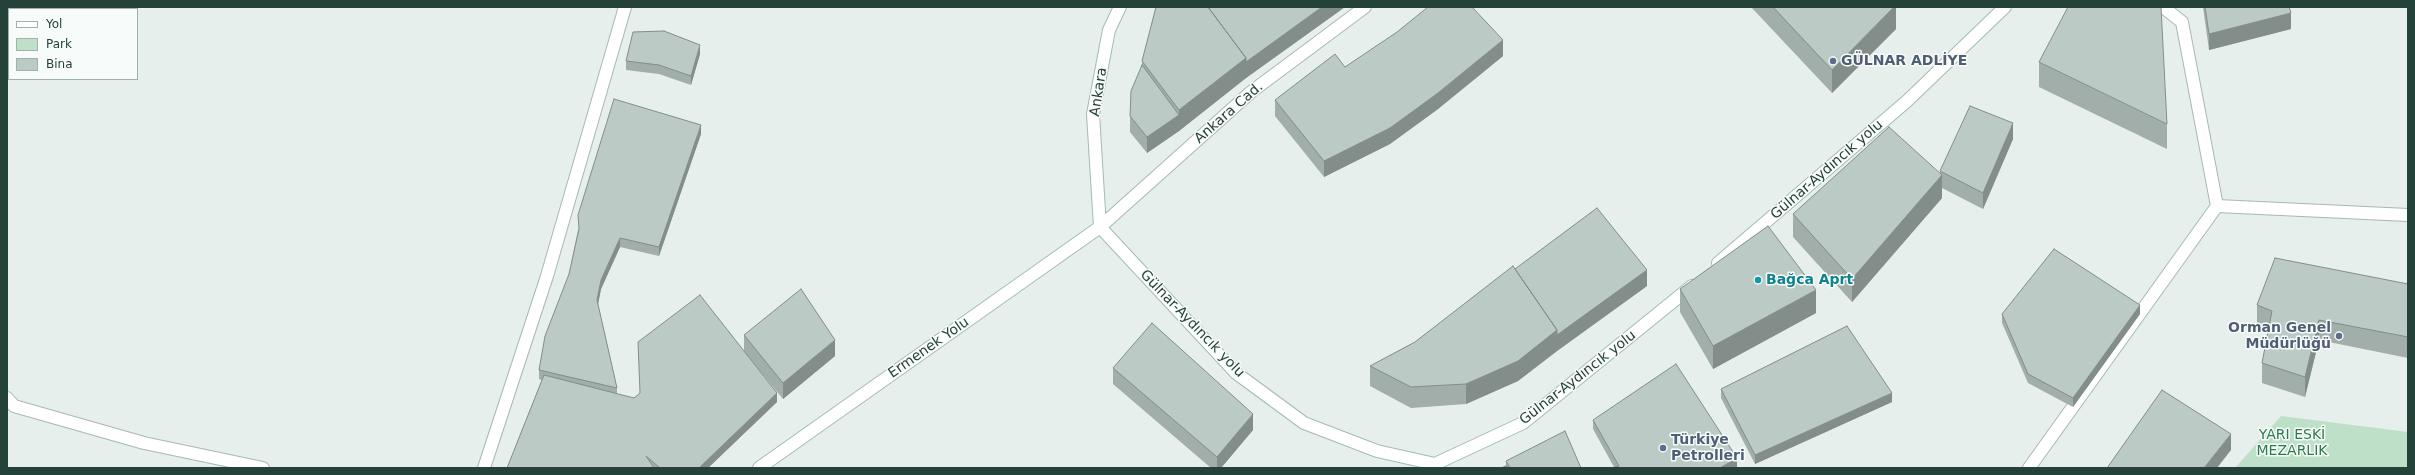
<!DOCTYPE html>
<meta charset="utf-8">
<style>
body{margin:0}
#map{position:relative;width:2415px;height:475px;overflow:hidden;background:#e6efeb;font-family:"DejaVu Sans",sans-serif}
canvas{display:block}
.frame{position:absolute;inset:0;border:8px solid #24423a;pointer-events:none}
.legend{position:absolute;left:8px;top:8px;width:130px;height:72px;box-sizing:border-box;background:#f7fbf9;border:1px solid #a3b1ad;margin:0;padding:5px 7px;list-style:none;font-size:12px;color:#24423a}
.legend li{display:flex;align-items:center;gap:8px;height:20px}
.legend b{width:20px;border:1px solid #a3b1ad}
</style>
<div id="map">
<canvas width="2415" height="475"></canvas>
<div class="frame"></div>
<ul class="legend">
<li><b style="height:5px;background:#fff"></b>Yol</li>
<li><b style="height:11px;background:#bfe0c8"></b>Park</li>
<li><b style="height:11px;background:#bbcac4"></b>Bina</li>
</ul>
</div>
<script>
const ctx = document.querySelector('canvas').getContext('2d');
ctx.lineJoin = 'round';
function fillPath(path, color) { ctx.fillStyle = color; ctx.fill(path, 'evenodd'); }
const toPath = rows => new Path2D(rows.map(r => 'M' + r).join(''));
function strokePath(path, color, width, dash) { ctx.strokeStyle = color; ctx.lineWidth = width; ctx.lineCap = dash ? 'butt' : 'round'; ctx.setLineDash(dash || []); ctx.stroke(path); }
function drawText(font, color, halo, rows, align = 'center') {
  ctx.font = font + ' "DejaVu Sans",sans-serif'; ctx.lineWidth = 3; ctx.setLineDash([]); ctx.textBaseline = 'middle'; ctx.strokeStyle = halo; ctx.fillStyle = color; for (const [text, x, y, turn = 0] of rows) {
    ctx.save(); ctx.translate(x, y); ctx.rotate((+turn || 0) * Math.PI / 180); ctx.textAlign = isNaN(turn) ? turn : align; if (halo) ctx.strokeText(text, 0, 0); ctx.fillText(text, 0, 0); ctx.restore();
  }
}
fillPath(toPath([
 [2281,416,2408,432,2408,468,2235,468]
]), '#bfe0c8');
const minor = toPath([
 [2217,206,2408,215],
 [1100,227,1251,92,1365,7],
 [7,398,14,406,144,443,263,468],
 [484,468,547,276,625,7]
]);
const tertiary = toPath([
 [2029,468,2217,206,2182,22,2163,7]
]);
const secondary = toPath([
 [1100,227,1236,373,1304,423,1377,451,1435,464,1523,423,1692,286],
 [1100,227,1093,114,1109,30,1120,7],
 [1718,263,1907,101,2005,7],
 [759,468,1100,227]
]);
strokePath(minor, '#a8b8b2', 14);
strokePath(tertiary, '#a8b8b2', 14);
strokePath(secondary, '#a4bbb3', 14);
strokePath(minor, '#fff', 12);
strokePath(tertiary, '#fff', 12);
strokePath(secondary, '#fff', 12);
fillPath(toPath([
 [1156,7,1345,7,1246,78,1179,131,1147,153,1130,132,1130,116,1142,65,1142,61],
 [1751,7,1896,7,1896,29,1832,93],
 [2203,7,2289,7,2291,29,2209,50],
 [700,54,691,85,659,74,626,70,626,61],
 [1503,56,1438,109,1390,144,1324,177,1275,116,1275,100,1345,67],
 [2039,62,2167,124,2167,149,2039,87],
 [701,134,659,256,620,247,601,289,598,304,617,388,617,394,634,398,744,351,744,335,835,356,783,399,747,355,777,402,708,468,507,468,542,380,539,379,539,370,569,274,578,230],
 [2013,139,1983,209,1942,188,1942,198,1852,302,1793,237,1793,214,1940,173,1940,171],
 [1515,269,1647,286,1557,351,1518,381,1466,404,1411,408,1370,386,1370,366,1415,342],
 [2408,284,2408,358,2319,340,2305,397,2262,383,2262,363,2268,330,2257,325,2257,305],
 [1680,289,1816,313,1713,369,1680,312],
 [2002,314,2140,314,2073,407,2028,383,2002,323],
 [1113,368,1253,430,1221,468,1211,468,1113,384],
 [1721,389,1892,402,1755,464,1721,398],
 [1593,420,1737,467,1736,468,1612,468,1614,467,1593,429],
 [1506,461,1581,468,1501,468,1506,466]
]), '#a1aea9');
fillPath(toPath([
 [1322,7,1345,7,1246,78,1246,62],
 [1894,7,1896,7,1896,29,1832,93,1832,70],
 [2291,13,2291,29,2209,50,2209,34],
 [1503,40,1503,56,1438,109,1390,144,1324,177,1324,161],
 [700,45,700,54,691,85,691,76],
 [1246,58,1246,78,1179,131,1147,153,1147,137,1179,115,1179,110],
 [2013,123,2013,139,1983,209,1983,193],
 [701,125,701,134,659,256,659,247],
 [1942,175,1942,198,1852,302,1852,279],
 [620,238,620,247,601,289,597,309,597,300,601,280],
 [1647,270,1647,286,1557,351,1518,381,1466,404,1466,384,1557,330],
 [1816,290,1816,313,1713,369,1713,346],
 [2140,305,2140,314,2073,407,2073,398],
 [2319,320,2319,340,2305,397,2305,377],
 [835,340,835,356,783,399,783,383],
 [777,393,777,402,708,468,699,468],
 [1892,393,1892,402,1755,464,1755,455],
 [1253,414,1253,430,1221,468,1217,468,1217,457],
 [2231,434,2231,450,2217,468,2204,468],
 [1737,458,1737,467,1736,468,1720,468]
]), '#838d89');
const building = toPath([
 [1156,7,1208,7,1246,58,1179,110,1142,61,1156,7],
 [1208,7,1322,7,1246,62,1246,58,1208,7],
 [1428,7,1472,7,1503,40,1438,93,1390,128,1324,161,1275,100,1335,54,1345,67,1397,32,1428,7],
 [1773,7,1894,7,1832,70,1773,7],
 [2068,7,2161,7,2167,124,2039,62,2068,7],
 [2205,7,2289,7,2291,13,2209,34,2205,7],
 [664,31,700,45,691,76,659,65,626,61,633,32,664,31],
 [1142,65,1179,115,1147,137,1130,116,1131,91,1142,65],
 [614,99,701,125,659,247,620,238,601,280,597,300,617,388,539,370,545,336,569,274,579,229,578,215,614,99],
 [1970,106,2013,123,1983,193,1940,171,1970,106],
 [1889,127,1942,175,1852,279,1793,214,1889,127],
 [1597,208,1647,270,1557,335,1557,330,1515,269,1597,208],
 [1768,226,1816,290,1713,346,1680,289,1768,226],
 [2054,249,2140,305,2073,398,2028,374,2002,314,2054,249],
 [2275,258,2408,284,2408,337,2319,320,2305,377,2262,363,2272,311,2257,305,2275,258],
 [1513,266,1557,330,1518,361,1466,384,1411,387,1370,366,1415,342,1513,266],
 [801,289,835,340,783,383,744,335,801,289],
 [700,295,777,393,699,468,660,468,646,456,654,468,507,468,544,375,634,398,640,393,638,342,700,295],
 [1152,323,1253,414,1217,457,1113,368,1152,323],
 [1847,326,1892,393,1755,455,1721,389,1847,326],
 [1676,364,1737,458,1720,468,1612,468,1619,466,1593,420,1676,364],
 [2162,390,2231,434,2204,468,2107,468,2162,390],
 [1565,431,1581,468,1510,468,1506,461,1565,431],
 [1506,466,1507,468,1501,468,1506,466]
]);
fillPath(building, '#bbcac4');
strokePath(building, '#838d89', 1);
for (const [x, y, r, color] of [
 [1833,61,4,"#5c6f8a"],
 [1758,280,4,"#0f9aa8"],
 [2339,336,4,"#5c6f8a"],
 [1663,448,4,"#5c6f8a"]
]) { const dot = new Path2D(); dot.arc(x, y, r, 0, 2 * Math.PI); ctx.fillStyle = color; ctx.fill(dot); strokePath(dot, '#f7fbf9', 1.5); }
drawText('bold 14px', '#4e5e75', '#f7fbf9', [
 ["GÜLNAR ADLİYE",1841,61],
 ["Orman Genel",2331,328,"right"],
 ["Müdürlüğü",2331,344,"right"],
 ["Türkiye",1671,440],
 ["Petrolleri",1671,456]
], 'left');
drawText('14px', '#24423a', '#f7fbf9', [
 ["Ankara",1099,92,-81],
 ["Ankara Cad.",1229,113,-41],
 ["Gülnar-Aydıncık yolu",1827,170,-41],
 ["Gülnar-Aydıncık yolu",1192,324,46],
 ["Ermenek Yolu",929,348,-35],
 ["Gülnar-Aydıncık yolu",1578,378,-38]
]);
drawText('bold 14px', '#0d838f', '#f7fbf9', [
 ["Bağca Aprt",1766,280]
], 'left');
drawText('14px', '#2d7a4b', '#f7fbf9', [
 ["YARI ESKİ",2292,435],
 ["MEZARLIK",2292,451]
]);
</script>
